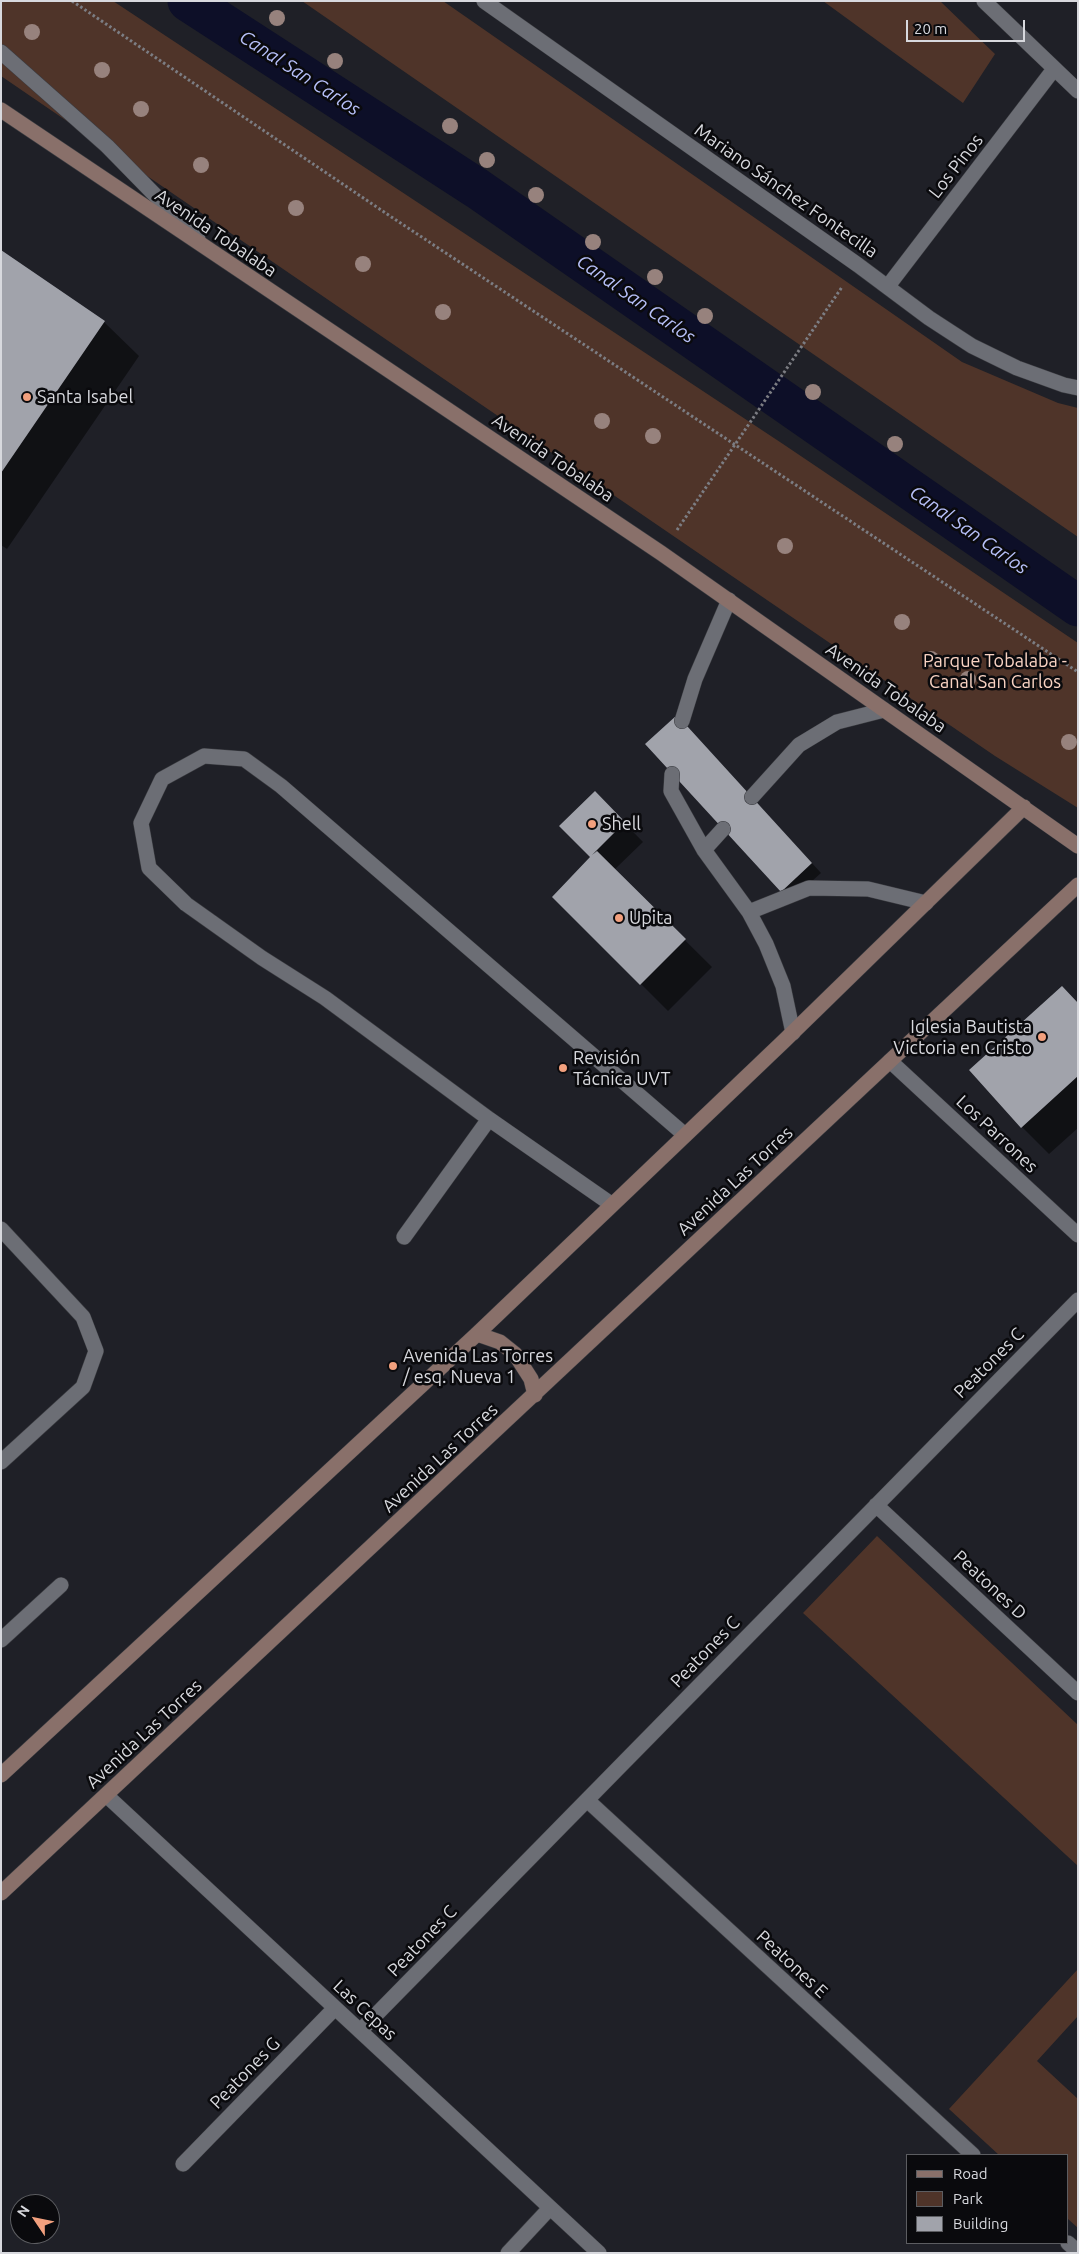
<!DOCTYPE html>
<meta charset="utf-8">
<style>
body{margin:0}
#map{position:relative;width:1079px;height:2254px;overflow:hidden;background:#1f2027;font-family:Ubuntu,sans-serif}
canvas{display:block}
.frame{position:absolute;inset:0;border:2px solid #d8d9de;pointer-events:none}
.legend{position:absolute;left:906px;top:2154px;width:162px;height:90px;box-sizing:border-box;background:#0a0a0d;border:1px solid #5c5d61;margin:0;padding:6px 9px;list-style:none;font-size:15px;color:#d8d9de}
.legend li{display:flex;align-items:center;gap:10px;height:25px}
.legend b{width:25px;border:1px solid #5c5d61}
.north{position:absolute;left:10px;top:2194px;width:50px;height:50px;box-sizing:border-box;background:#0a0a0d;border:1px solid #5c5d61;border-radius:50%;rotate:304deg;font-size:14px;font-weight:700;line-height:20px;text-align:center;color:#d8d9de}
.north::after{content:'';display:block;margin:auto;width:18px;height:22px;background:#f2a07e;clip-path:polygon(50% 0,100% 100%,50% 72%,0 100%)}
.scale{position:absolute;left:906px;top:20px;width:119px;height:22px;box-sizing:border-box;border:2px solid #d8d9de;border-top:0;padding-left:6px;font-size:15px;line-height:18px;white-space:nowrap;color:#d8d9de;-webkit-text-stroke:4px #0a0a0d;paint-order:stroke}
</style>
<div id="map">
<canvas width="1079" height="2254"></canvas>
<div class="frame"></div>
<ul class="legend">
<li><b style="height:6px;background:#89706a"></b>Road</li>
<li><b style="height:14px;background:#4f3429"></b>Park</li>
<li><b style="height:14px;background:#a1a3ab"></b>Building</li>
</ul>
<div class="north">N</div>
<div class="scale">20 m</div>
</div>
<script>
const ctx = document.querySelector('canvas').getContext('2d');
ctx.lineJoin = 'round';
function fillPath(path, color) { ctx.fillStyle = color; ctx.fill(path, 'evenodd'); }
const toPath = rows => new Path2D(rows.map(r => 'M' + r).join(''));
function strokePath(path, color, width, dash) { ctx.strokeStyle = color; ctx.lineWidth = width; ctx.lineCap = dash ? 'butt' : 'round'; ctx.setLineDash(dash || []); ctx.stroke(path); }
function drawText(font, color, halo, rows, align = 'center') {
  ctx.font = font + ' Ubuntu,sans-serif'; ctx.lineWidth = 5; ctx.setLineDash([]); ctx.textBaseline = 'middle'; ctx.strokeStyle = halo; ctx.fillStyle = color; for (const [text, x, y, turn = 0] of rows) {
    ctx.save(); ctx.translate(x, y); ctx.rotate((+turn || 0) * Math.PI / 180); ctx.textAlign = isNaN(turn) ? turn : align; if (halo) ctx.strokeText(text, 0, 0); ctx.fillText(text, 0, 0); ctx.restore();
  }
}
fillPath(toPath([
 [1,1,113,1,783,444,1078,643,1078,808,995,756,1,76],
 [302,1,443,1,962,362,1058,403,1078,408,1078,537],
 [823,1,940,1,995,54,963,103],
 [877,1536,1078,1725,1078,1866,803,1613],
 [1078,1969,1078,2016,1037,2061,1078,2099,1078,2228,1068,2219,1068,2155,999,2155,949,2109]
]), '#4f3429');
fillPath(toPath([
 [1,251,104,322,139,356,7,549,1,545],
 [686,726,821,873,791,900,782,891],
 [595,793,643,842,614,870,712,967,668,1011,554,897,592,858,561,826],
 [1078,1003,1078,1128,1049,1154,1022,1127]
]), '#0007');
strokePath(toPath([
 [188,1,478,189,1078,606]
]), '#0d0f28', 41);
fillPath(toPath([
 [1,250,105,321,1,473],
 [677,715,812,863,781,892,645,744],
 [595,791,625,822,592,855,597,851,686,939,640,985,552,897,590,857,559,826],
 [1062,986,1078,1003,1078,1076,1021,1128,969,1070]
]), '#a1a3ab');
const lane = toPath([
 [1,52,107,146,198,239],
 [682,721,695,679,729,600],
 [672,774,671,791,704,850,749,912,766,944,783,986,793,1033],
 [752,797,799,745,837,722,884,710],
 [704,850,723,829],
 [749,912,809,888,868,889,926,903],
 [611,1204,489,1119,325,998,262,958,186,904,149,868,141,823,162,779,204,756,244,759,281,786,685,1135],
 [1,1229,83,1317,96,1351,83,1387,1,1462],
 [404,1237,489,1119],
 [1,1640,61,1585]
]);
const street = toPath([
 [484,1,858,265,929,318,972,346,1017,368,1064,385,1078,388],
 [984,1,1078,91],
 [888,286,1054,69],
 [890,1061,1078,1235],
 [876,1505,1078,1693],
 [106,1795,599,2253],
 [587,1800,973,2155],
 [360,2031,1078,1300],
 [183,2164,335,2008],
 [1068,2243,1078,2252],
 [508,2253,550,2208]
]);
const secondary = toPath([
 [1,110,661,553,1078,846],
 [477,1334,500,1342,515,1354,531,1379,535,1395],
 [1,1775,477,1334,785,1040,1024,807],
 [1,1893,1078,885]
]);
strokePath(lane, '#3b3c41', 16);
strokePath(street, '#3b3c41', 16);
strokePath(secondary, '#3b3c41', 16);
strokePath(toPath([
 [72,1,390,216,1078,672],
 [677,530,842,287]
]), '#7c7d83', 3, [2.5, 2.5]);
strokePath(lane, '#6c6e75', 15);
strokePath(street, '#6c6e75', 15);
strokePath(secondary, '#89706a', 15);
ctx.fillStyle = '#97827d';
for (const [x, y] of [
 [277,18],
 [32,32],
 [335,61],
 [102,70],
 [141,109],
 [450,126],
 [487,160],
 [201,165],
 [536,195],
 [296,208],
 [593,242],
 [363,264],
 [655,277],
 [443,312],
 [705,316],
 [813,392],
 [602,421],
 [653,436],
 [895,444],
 [785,546],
 [902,622],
 [931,659],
 [968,679],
 [1069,742]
]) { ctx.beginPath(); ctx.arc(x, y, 8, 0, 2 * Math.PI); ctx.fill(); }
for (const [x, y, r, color] of [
 [27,397,5,"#f2a07e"],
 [592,824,5,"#f2a07e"],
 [619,918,5,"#f2a07e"],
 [1042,1037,5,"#f2a07e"],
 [563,1068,5,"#f2a07e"],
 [393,1366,5,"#f2a07e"]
]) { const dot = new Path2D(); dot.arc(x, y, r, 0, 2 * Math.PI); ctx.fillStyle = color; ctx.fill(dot); strokePath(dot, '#0a0a0d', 2); }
drawText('18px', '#d8d9de', '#0a0a0d', [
 ["Los Pinos",956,166,-52],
 ["Mariano Sánchez Fontecilla",786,191,35],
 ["Avenida Tobalaba",216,233,34],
 ["Avenida Tobalaba",553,458,34],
 ["Avenida Tobalaba",886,688,35],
 ["Los Parrones",997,1134,43],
 ["Avenida Las Torres",735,1181,-43],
 ["Peatones C",989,1363,-45],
 ["Avenida Las Torres",440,1458,-43],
 ["Peatones D",990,1585,43],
 ["Peatones C",705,1652,-46],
 ["Avenida Las Torres",144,1734,-43],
 ["Peatones C",422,1941,-46],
 ["Peatones E",792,1964,43],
 ["Las Cepas",365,2010,43],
 ["Peatones G",245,2073,-46]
]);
drawText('18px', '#d8d9de', '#0a0a0d', [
 ["Santa Isabel",37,397],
 ["Shell",602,824],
 ["Upita",629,918],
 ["Iglesia Bautista",1032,1027,"right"],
 ["Victoria en Cristo",1032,1048,"right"],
 ["Revisión",573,1058],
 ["Tácnica UVT",573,1079],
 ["Avenida Las Torres",403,1356],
 ["/ esq. Nueva 1",403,1377]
], 'left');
drawText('18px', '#f9d3c3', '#0a0a0d', [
 ["Parque Tobalaba -",995,661],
 ["Canal San Carlos",995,682]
]);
drawText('italic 19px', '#b7c0f9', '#0a0a0d', [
 ["Canal San Carlos",300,73,33],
 ["Canal San Carlos",636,299,35],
 ["Canal San Carlos",969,530,35]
]);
</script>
